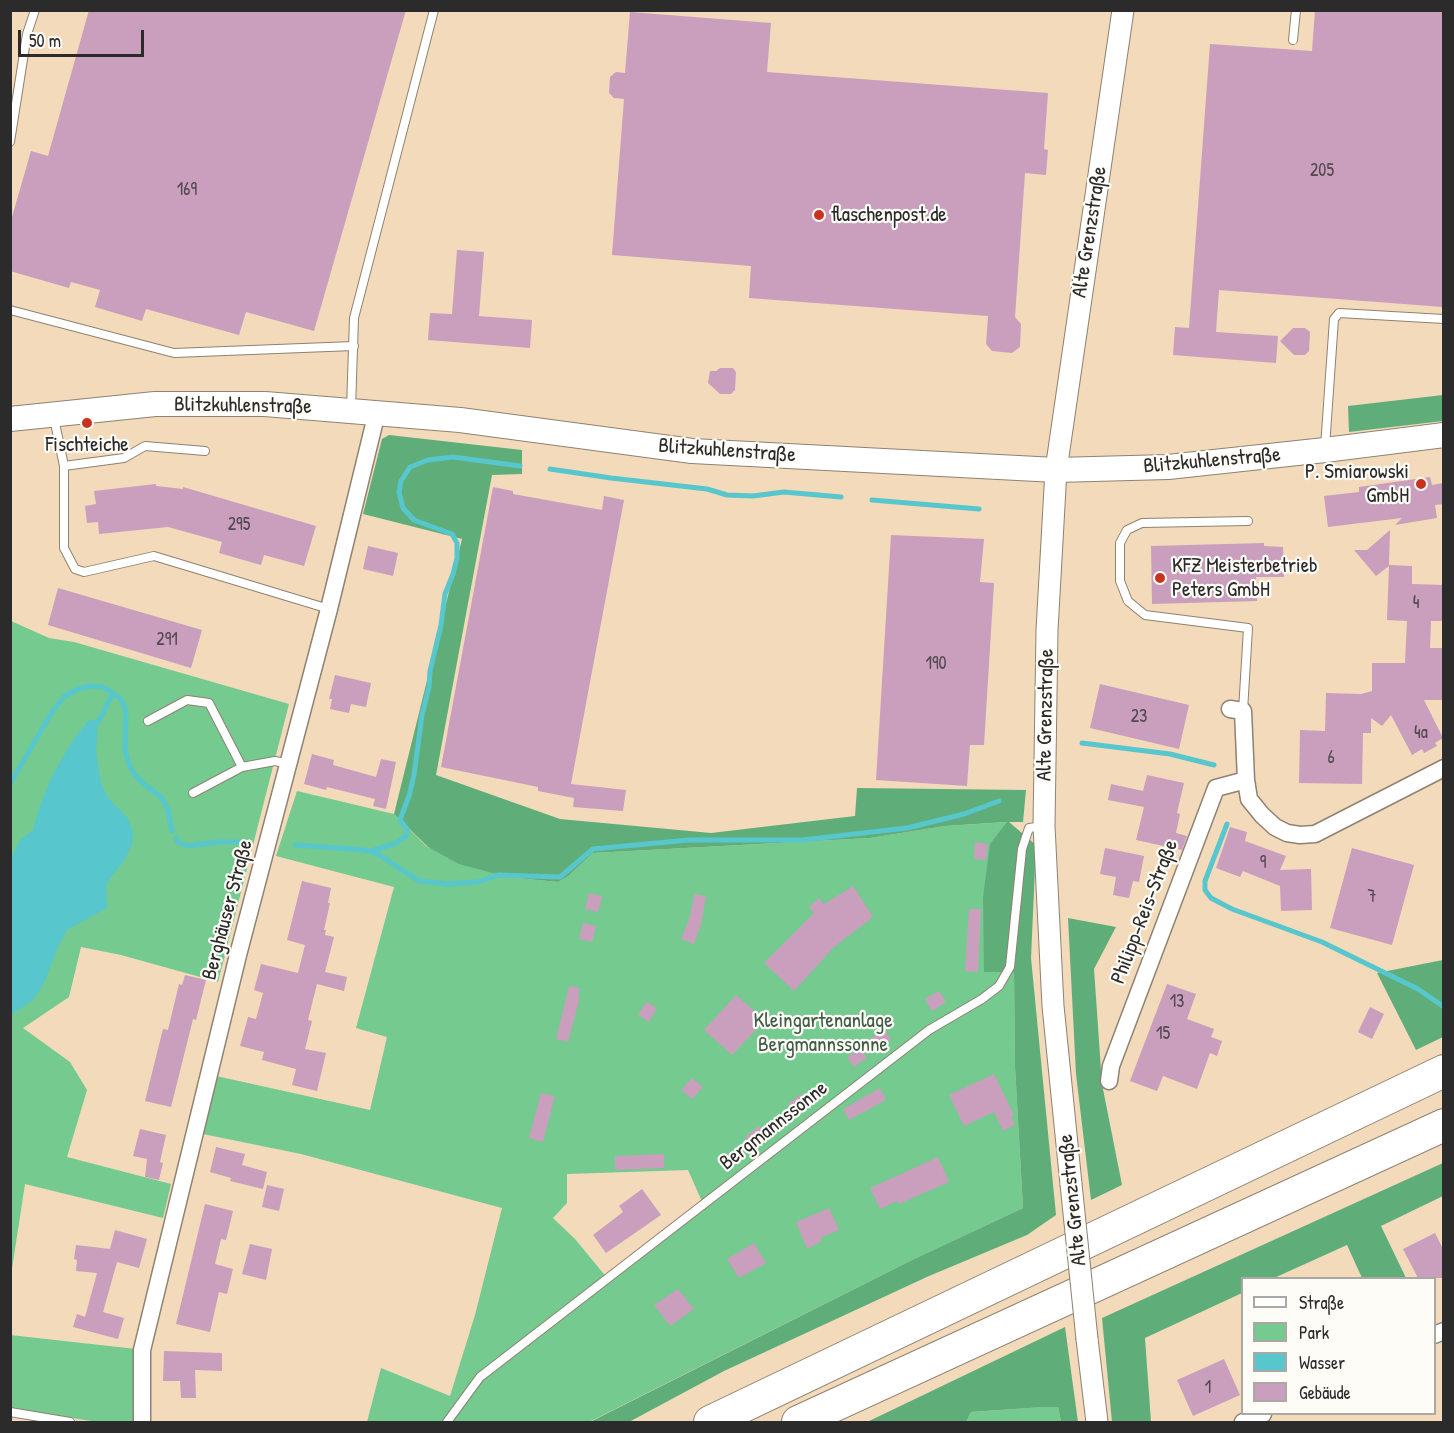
<!DOCTYPE html>
<meta charset="utf-8">
<style>
body{margin:0}
#map{position:relative;width:1454px;height:1433px;overflow:hidden;background:#f2daba;font-family:"Patrick Hand",sans-serif}
canvas{display:block}
.frame{position:absolute;inset:0;border:12px solid #2b2b2b;pointer-events:none}
.legend{position:absolute;left:1241px;top:1277px;width:195px;height:138px;box-sizing:border-box;background:#fdfcf7;border:2px solid #a9a8a5;margin:0;padding:8px 10px;list-style:none;font-size:18px;color:#2b2b2b}
.legend li{display:flex;align-items:center;gap:12px;height:30px}
.legend b{width:30px;border:2px solid #a9a8a5}
.scale{position:absolute;left:18px;top:30px;width:126px;height:27px;box-sizing:border-box;border:3px solid #2b2b2b;border-top:0;padding-left:8px;font-size:18px;line-height:21px;white-space:nowrap;color:#2b2b2b;-webkit-text-stroke:4px #fdfcf7;paint-order:stroke}
</style>
<div id="map">
<canvas width="1454" height="1433"></canvas>
<div class="frame"></div>
<ul class="legend">
<li><b style="height:8px;background:#fff"></b>Straße</li>
<li><b style="height:16px;background:#74ca8f"></b>Park</li>
<li><b style="height:16px;background:#58c6cd"></b>Wasser</li>
<li><b style="height:16px;background:#c99fbd"></b>Gebäude</li>
</ul>
<div class="scale">50 m</div>
</div>
<script>
const ctx = document.querySelector('canvas').getContext('2d');
ctx.lineJoin = 'round';
function fillPath(path, color) { ctx.fillStyle = color; ctx.fill(path, 'evenodd'); }
const toPath = rows => new Path2D(rows.map(r => 'M' + r).join(''));
function strokePath(path, color, width, dash) { ctx.strokeStyle = color; ctx.lineWidth = width; ctx.lineCap = dash ? 'butt' : 'round'; ctx.setLineDash(dash || []); ctx.stroke(path); }
function drawText(font, color, halo, rows, align = 'center') {
  ctx.font = font + ' "Patrick Hand",sans-serif'; ctx.lineWidth = 4.5; ctx.setLineDash([]); ctx.textBaseline = 'middle'; ctx.strokeStyle = halo; ctx.fillStyle = color; for (const [text, x, y, turn = 0] of rows) {
    ctx.save(); ctx.translate(x, y); ctx.rotate((+turn || 0) * Math.PI / 180); ctx.textAlign = isNaN(turn) ? turn : align; if (halo) ctx.strokeText(text, 0, 0); ctx.fillText(text, 0, 0); ctx.restore();
  }
}
fillPath(toPath([
 [11,621,49,638,74,642,289,704,218,982,121,955,81,947,69,997,23,1028,70,1062,87,1090,67,1157,171,1184,163,1218,25,1184,11,1275],
 [297,791,394,814,427,847,507,877,558,882,567,877,593,853,870,838,945,826,1008,822,1014,971,1015,1067,1023,1208,912,1260,589,1422,367,1422,381,1368,450,1396,475,1315,502,1208,301,1154,203,1134,216,1076,370,1110,387,1037,356,1028,394,887,276,856],
 [688,1170,704,1206,608,1279,575,1239,553,1218,567,1203,567,1174],
 [10,1335,136,1349,134,1422,97,1422,11,1408],
 [1044,1407,1058,1407,1061,1422,966,1422,971,1412]
]), '#74ca8f');
fillPath(toPath([
 [1443,395,1443,421,1349,432,1348,406],
 [389,435,522,450,522,474,492,475,436,775,560,819,711,833,855,816,857,788,1026,790,1023,822,1009,822,1036,845,1031,958,1056,1215,1027,1235,929,1276,724,1371,629,1422,590,1422,912,1260,1023,1208,1015,1067,1014,972,984,972,983,897,990,844,1007,822,945,826,870,838,593,853,567,877,558,882,507,877,459,864,428,847,394,814,462,539,363,514,382,439],
 [1068,918,1116,927,1094,969,1102,1084,1122,1185,1091,1200,1076,1074],
 [1443,960,1443,1037,1416,1050,1377,973],
 [1443,1163,1443,1196,1381,1226,1406,1278,1362,1278,1347,1245,1274,1278,1242,1278,1242,1293,1145,1338,1151,1422,1112,1422,1102,1318],
 [1065,1327,1078,1422,1061,1422,1058,1407,1044,1407,971,1412,966,1422,867,1422]
]), '#5fae7a');
fillPath(toPath([
 [93,719,98,722,96,752,101,783,108,798,127,817,133,832,132,844,125,859,109,880,106,887,107,908,67,930,59,945,43,985,33,1000,11,1015,11,858,20,840,33,830,39,808,52,776,73,740,88,721]
]), '#58c6cd');
strokePath(toPath([
 [550,469,611,478,707,489,727,495,753,496,784,492,841,497],
 [872,500,979,509],
 [98,722,113,693],
 [1082,743,1170,754,1214,765],
 [10,784,53,710,64,697,77,689,90,686,103,687,121,699,126,712,125,751,129,764,134,774,144,784,161,797,168,810,172,831],
 [1227,824,1205,881,1205,890,1211,898,1232,909,1322,942,1418,989,1444,1007],
 [176,838,178,842,188,846,218,842,246,842],
 [296,845,364,850,378,854,419,881,447,884,478,882,498,875,560,877,593,849,689,840,802,840,907,828,964,814,999,801],
 [371,851,396,843,406,836,407,829,400,820,409,796,414,775,422,715,429,687,430,671,441,625,445,594,453,574,457,558,457,543,452,534,414,520,403,508,399,492,401,481,410,467,428,460,453,457,520,466]
]), '#58c6cd', 5);
fillPath(toPath([
 [89,10,406,10,314,331,246,312,239,335,146,309,142,321,95,307,100,290,71,282,69,288,10,271,10,224,31,151,48,156],
 [1315,10,1443,10,1443,307,1219,290,1216,332,1278,336,1276,363,1173,355,1175,327,1189,328,1210,44,1312,51],
 [630,12,771,23,767,72,1048,93,1044,149,1048,150,1046,175,1025,173,1015,317,1021,324,1020,347,1012,353,992,351,986,344,988,316,749,298,751,266,612,255,624,99,614,98,609,93,610,77,616,72,625,73],
 [457,250,484,252,479,316,532,320,530,348,428,340,430,313,452,314],
 [1293,328,1305,328,1310,332,1309,351,1305,355,1294,355,1280,341],
 [720,368,733,368,736,372,735,390,731,394,720,394,708,383,710,371,716,371],
 [1430,477,1432,485,1443,483,1443,504,1435,505,1437,518,1395,525,1402,518,1328,527,1324,496,1359,492,1359,487],
 [156,484,156,486,183,489,183,487,316,526,304,566,264,555,261,565,219,553,222,542,168,527,99,534,98,522,87,523,85,506,96,504,94,491],
 [493,487,513,491,513,494,602,510,604,496,624,500,571,784,626,790,623,811,573,807,574,798,538,791,538,787,441,767],
 [1390,530,1389,565,1412,566,1412,584,1443,585,1443,621,1431,621,1430,648,1443,648,1443,700,1424,700,1443,738,1435,743,1437,746,1424,753,1422,749,1412,755,1391,715,1382,726,1371,718,1371,733,1363,733,1362,784,1299,783,1300,730,1325,731,1326,693,1361,694,1372,691,1372,663,1405,663,1407,621,1387,620,1389,566,1376,576,1354,550,1367,550],
 [891,535,984,539,980,582,994,583,984,745,970,745,967,786,876,780],
 [1264,543,1264,546,1283,547,1284,577,1256,577,1257,601,1152,604,1151,546],
 [368,546,398,553,393,576,363,569],
 [58,588,202,630,191,668,48,625],
 [335,675,371,683,366,707,351,704,349,713,330,709,332,699,329,699],
 [1100,684,1189,705,1179,749,1090,728],
 [312,754,334,760,333,765,376,777,381,759,396,762,386,809,373,806,375,799,327,787,326,790,304,784],
 [1147,775,1184,783,1177,813,1180,814,1176,833,1187,836,1182,850,1136,840,1144,807,1108,800,1111,784,1143,791],
 [1230,827,1247,832,1245,841,1286,856,1280,870,1311,869,1312,910,1281,911,1280,886,1243,871,1240,877,1216,868],
 [975,842,988,844,986,860,974,859],
 [1105,848,1144,856,1139,882,1133,881,1129,898,1113,895,1116,877,1100,874],
 [1352,848,1414,865,1392,945,1330,928],
 [302,881,331,888,328,903,330,903,324,930,326,930,325,935,334,937,325,972,347,977,344,991,317,984,308,1020,312,1021,305,1049,326,1053,317,1091,292,1085,296,1069,262,1060,264,1052,240,1046,248,1017,256,1019,263,993,254,990,261,964,298,973,305,945,287,940],
 [853,886,873,917,834,947,794,991,764,963,814,913,809,907,819,898,824,904],
 [589,893,602,896,598,912,585,909],
 [694,894,706,896,701,925,694,944,681,939,690,917],
 [969,909,981,909,978,972,965,971],
 [583,923,596,926,592,942,579,939],
 [185,975,206,980,196,1020,193,1019,171,1107,145,1101,163,1029,168,1030,179,984,182,985],
 [1167,984,1196,994,1187,1019,1214,1029,1211,1037,1222,1041,1217,1056,1210,1053,1197,1089,1163,1076,1157,1091,1130,1081],
 [569,986,580,988,578,997,580,997,568,1042,556,1039],
 [939,991,946,1002,932,1011,925,999],
 [736,995,765,1020,732,1055,704,1030],
 [646,1002,657,1008,649,1022,638,1015],
 [1370,1007,1384,1014,1372,1039,1358,1032],
 [884,1029,891,1039,878,1049,870,1039],
 [860,1048,867,1058,854,1067,847,1057],
 [994,1074,1014,1115,1011,1117,1015,1125,1003,1131,994,1112,964,1126,949,1095],
 [692,1078,703,1087,692,1099,681,1090],
 [880,1088,886,1100,849,1120,843,1109],
 [541,1093,555,1096,543,1142,529,1138],
 [801,1094,809,1104,795,1114,788,1104],
 [759,1126,766,1137,753,1147,745,1137],
 [140,1129,166,1135,160,1162,163,1163,159,1180,145,1177,147,1159,133,1156],
 [216,1147,245,1154,242,1165,267,1172,263,1189,230,1181,231,1178,210,1172],
 [664,1154,664,1168,615,1170,615,1156],
 [938,1157,949,1182,899,1204,897,1201,880,1209,870,1188],
 [267,1185,284,1189,279,1211,262,1207],
 [642,1189,661,1215,606,1253,593,1235,623,1212,619,1206],
 [205,1204,233,1211,226,1240,221,1239,215,1264,233,1269,227,1294,219,1292,210,1332,176,1324],
 [829,1208,839,1230,820,1238,822,1241,807,1249,796,1222],
 [115,1230,147,1239,139,1268,117,1262,103,1312,124,1318,118,1339,73,1327,77,1314,85,1317,97,1273,76,1271,77,1260,74,1259,76,1245,110,1249],
 [1435,1233,1443,1249,1443,1278,1418,1278,1403,1249],
 [754,1243,766,1263,739,1278,727,1259],
 [250,1244,272,1249,266,1280,242,1274],
 [678,1289,694,1309,670,1326,654,1305],
 [164,1351,222,1353,222,1371,195,1370,196,1398,181,1398,180,1381,163,1381],
 [1224,1359,1240,1395,1193,1416,1177,1380]
]), '#c99fbd');
const service = toPath([
 [1293,40,1296,10],
 [10,142,27,34,35,10],
 [10,310,174,353,354,346],
 [351,409,354,318,434,10],
 [54,418,64,466],
 [1325,447,1334,319,1339,313,1444,319],
 [205,451,145,446,124,458,64,466,64,548,75,569,84,572,154,556,329,609],
 [1243,711,1248,628,1145,615,1128,601,1120,581,1120,543,1127,530,1142,523,1248,521],
 [148,721,187,700,209,703,242,767,275,761,289,764],
 [193,793,242,767],
 [10,1412,70,1422],
 [447,1422,480,1377,929,1030,982,999,999,986,1010,967,1022,849,1029,828,1044,826]
]);
const minor = toPath([
 [1230,709,1243,711,1246,780,1249,799,1262,815,1275,827,1287,833,1300,835,1315,834,1444,768],
 [1109,1081,1111,1066,1216,788,1246,780],
 [1434,1335,1444,1331],
 [142,1422,142,1350,238,955,329,609,377,412],
 [1243,1422,1263,1414]
]);
const tertiary = toPath([
 [1071,1184,1053,1006,1044,826,1047,630,1056,470,1123,10],
 [1087,1339,1097,1422]
]);
const secondary = toPath([
 [10,419,155,404,265,404,460,420,692,451,1056,470,1168,467,1325,450,1444,435]
]);
const motorway = toPath([
 [710,1422,1444,1071],
 [798,1422,1444,1125]
]);
strokePath(service, '#8e8272', 10);
strokePath(minor, '#8e8272', 19);
strokePath(tertiary, '#8e8272', 23);
strokePath(secondary, '#8e8272', 26);
strokePath(motorway, '#8e8272', 34);
strokePath(service, '#fff', 8);
strokePath(minor, '#fff', 16);
strokePath(tertiary, '#fff', 21);
strokePath(secondary, '#fff', 24);
strokePath(motorway, '#fff', 32);
const tertiaryBridge = toPath([
 [1071,1184,1087,1339]
]);
strokePath(tertiaryBridge, '#8e8272', 23, []);
strokePath(tertiaryBridge, '#fff', 21);
for (const [x, y, r, color] of [
 [819,215,6,"#c8321e"],
 [87,423,6,"#c8321e"],
 [1421,484,6,"#c8321e"],
 [1160,578,6,"#c8321e"]
]) { const dot = new Path2D(); dot.arc(x, y, r, 0, 2 * Math.PI); ctx.fillStyle = color; ctx.fill(dot); strokePath(dot, '#fdfcf7', 2); }
drawText('18px', '#524850', null, [
 ["205",1322,171],
 ["169",187,190],
 ["295",239,525],
 ["4",1416,603],
 ["291",167,640],
 ["190",936,664],
 ["23",1139,717],
 ["4a",1421,733],
 ["6",1331,758],
 ["9",1263,863],
 ["7",1372,897],
 ["13",1177,1002],
 ["15",1163,1034],
 ["1",1208,1388]
]);
drawText('21px', '#2b2b2b', '#fdfcf7', [
 ["flaschenpost.de",831,215],
 ["Fischteiche",87,445,"center"],
 ["P. Smiarowski",1409,472,"right"],
 ["GmbH",1409,496,"right"],
 ["KFZ Meisterbetrieb",1172,566],
 ["Peters GmbH",1172,590]
], 'left');
drawText('21px', '#2b2b2b', '#fdfcf7', [
 ["Alte Grenzstraße",1090,232,-81],
 ["Blitzkuhlenstraße",243,406,1],
 ["Blitzkuhlenstraße",727,451,4],
 ["Blitzkuhlenstraße",1212,461,-5],
 ["Alte Grenzstraße",1046,715,-89],
 ["Berghäuser Straße",228,910,-75],
 ["Philipp-Reis-Straße",1145,912,-69],
 ["Bergmannssonne",774,1126,-38],
 ["Alte Grenzstraße",1073,1200,-96]
]);
drawText('21px', '#415b49', '#fdfcf7', [
 ["Kleingartenanlage",823,1021],
 ["Bergmannssonne",823,1045]
]);
</script>
